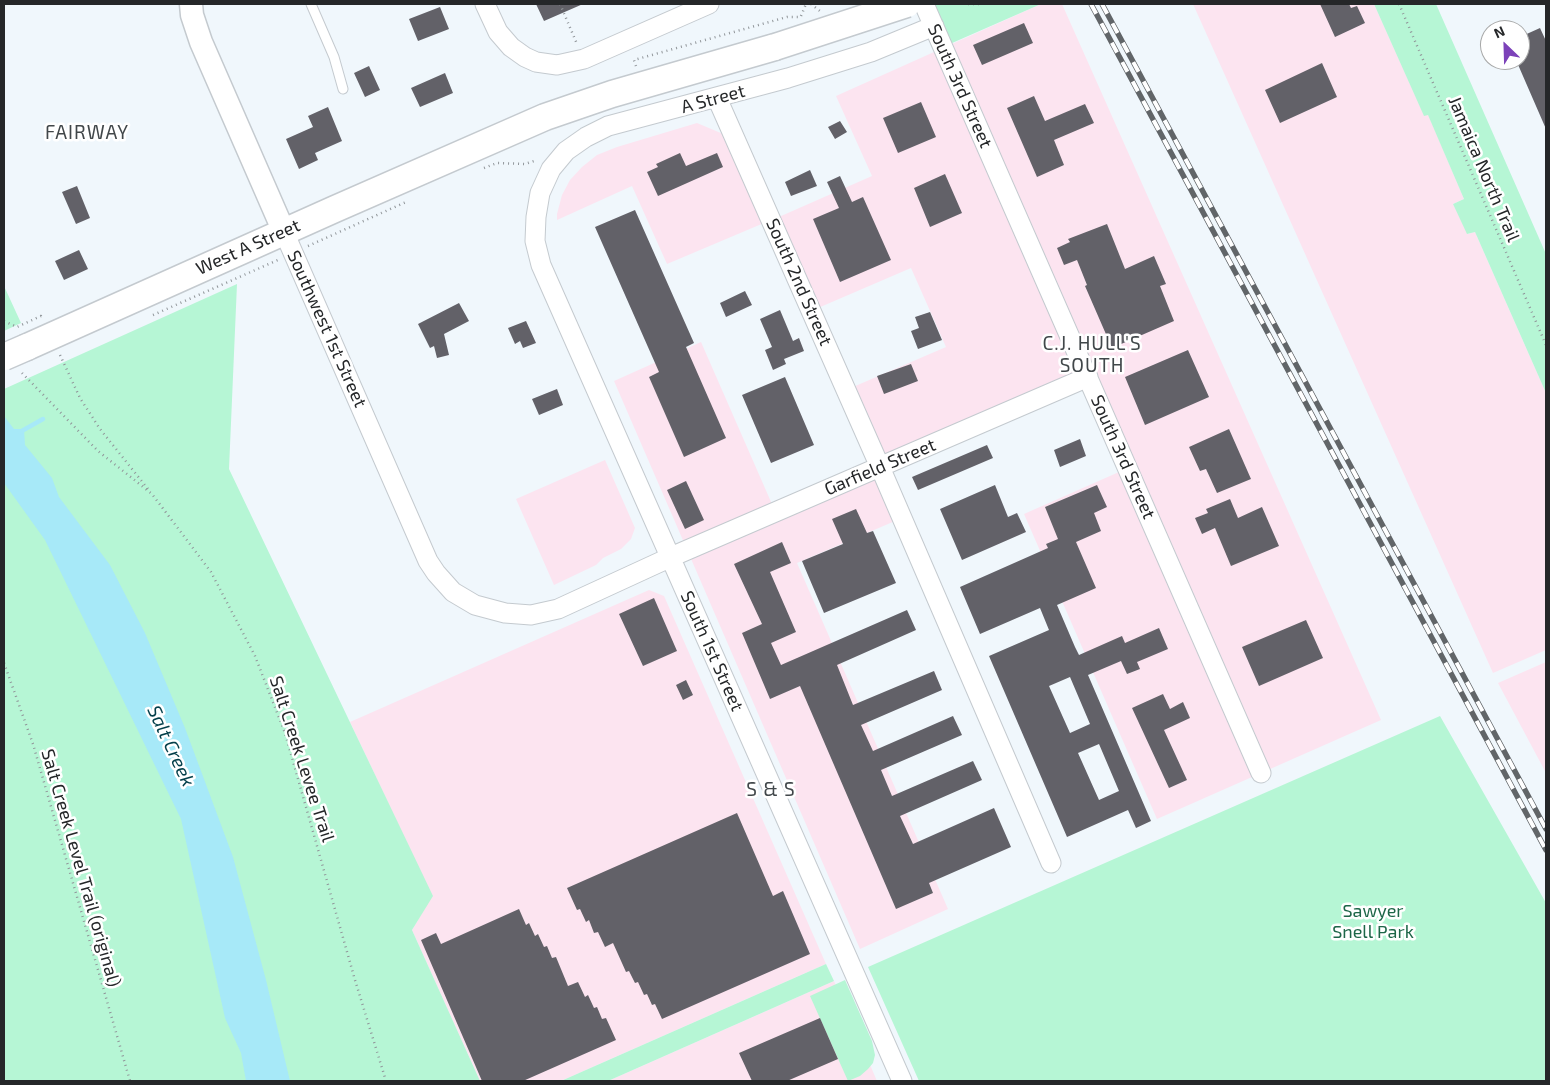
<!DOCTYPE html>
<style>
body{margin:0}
#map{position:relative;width:1550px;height:1085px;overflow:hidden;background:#f0f7fc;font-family:"Exo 2",sans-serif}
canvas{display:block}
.frame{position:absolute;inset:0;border:5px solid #252729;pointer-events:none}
.north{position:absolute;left:1480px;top:20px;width:50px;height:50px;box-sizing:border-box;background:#fff;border:1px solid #a8a9a9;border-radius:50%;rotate:336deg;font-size:14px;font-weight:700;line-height:20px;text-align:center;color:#252729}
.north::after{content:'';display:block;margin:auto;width:18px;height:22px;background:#7c42b9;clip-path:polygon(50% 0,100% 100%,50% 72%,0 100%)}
</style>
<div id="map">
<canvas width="1550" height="1085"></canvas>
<div class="frame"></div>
<div class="north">N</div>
</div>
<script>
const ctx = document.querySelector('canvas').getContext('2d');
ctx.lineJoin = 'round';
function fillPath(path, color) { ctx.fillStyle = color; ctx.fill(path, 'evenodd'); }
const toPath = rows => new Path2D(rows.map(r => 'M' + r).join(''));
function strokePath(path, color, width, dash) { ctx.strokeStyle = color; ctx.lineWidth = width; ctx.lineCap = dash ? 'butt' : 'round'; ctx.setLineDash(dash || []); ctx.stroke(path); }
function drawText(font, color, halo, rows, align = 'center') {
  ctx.font = font + ' "Exo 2",sans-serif'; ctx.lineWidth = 5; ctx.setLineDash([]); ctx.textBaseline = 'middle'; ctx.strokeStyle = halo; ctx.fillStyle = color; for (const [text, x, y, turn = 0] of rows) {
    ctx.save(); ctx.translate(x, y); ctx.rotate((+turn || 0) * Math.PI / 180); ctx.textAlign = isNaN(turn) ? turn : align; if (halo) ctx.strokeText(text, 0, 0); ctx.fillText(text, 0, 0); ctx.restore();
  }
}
fillPath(toPath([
 [1041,4,1062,4,1381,720,1157,819,1024,514,1128,468,1088,377,880,466,902,518,797,563,948,909,860,949,614,381,701,342,775,511,880,467,846,390,946,347,911,268,811,311,771,220,667,264,632,186,557,220,557,214,562,195,570,180,582,167,597,155,617,147,697,123,735,139,772,220,872,176,836,96],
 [1193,4,1374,4,1424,115,1428,114,1464,199,1453,204,1468,234,1475,232,1546,393,1546,650,1493,673],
 [605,460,635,528,631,539,621,549,603,558,596,565,554,585,516,499],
 [649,590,664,596,826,964,561,1081,480,1081,412,930,432,896,350,722],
 [1546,662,1546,773,1498,683],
 [834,981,877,1081,608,1081]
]), '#fce4f0');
fillPath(toPath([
 [924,4,1041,4,943,47],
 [1374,4,1436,4,1546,254,1546,393,1475,232,1467,234,1453,204,1464,199,1428,115,1424,116],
 [237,284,229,469,433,896,412,930,480,1081,4,1081,4,389],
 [4,286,21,323,4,331],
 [1440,716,1546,903,1546,1081,919,1081,868,967],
 [826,964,834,981,608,1081,561,1081],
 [845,980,872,1041,875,1055,873,1063,868,1069,860,1076,848,1081,810,996]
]), '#b6f6d5');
fillPath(toPath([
 [4,416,14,429,24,429,25,445,52,478,59,497,110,565,145,633,185,728,233,857,266,980,290,1081,246,1081,241,1053,225,1018,181,819,45,540,4,483]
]), '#a7e9f8');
strokePath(toPath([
 [20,432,43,419]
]), '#a7e9f8', 4.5);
fillPath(toPath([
 [536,4,583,4,544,21],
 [1320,4,1349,4,1351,8,1357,6,1365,23,1335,37],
 [440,7,449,29,418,41,409,19],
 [1024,23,1033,43,982,65,973,45],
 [1540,28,1546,41,1546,129,1516,60,1520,60,1520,37],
 [1322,63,1337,97,1280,123,1265,90],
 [369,66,380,90,365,97,354,73],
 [445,73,453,93,420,107,411,88],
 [1034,96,1045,121,1085,104,1094,123,1054,140,1064,165,1037,177,1007,108],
 [921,102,936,137,898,153,883,118],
 [328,107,342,141,315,153,318,160,299,169,286,139,313,127,308,116],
 [840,121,847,132,835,139,828,127],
 [680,153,686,166,717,153,723,167,658,196,647,172,658,167,656,164],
 [810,170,817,186,791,196,785,182],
 [945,174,962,213,930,227,914,188],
 [840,176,852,202,863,197,891,260,840,282,813,219,839,208,827,182],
 [77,186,90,218,76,224,62,192],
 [635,210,694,343,686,347,726,438,684,457,649,377,659,372,595,227],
 [1107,224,1125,269,1154,256,1166,284,1160,286,1174,321,1112,348,1085,286,1087,285,1077,260,1064,265,1057,248,1070,242,1068,239],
 [79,250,88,269,64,280,55,261],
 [745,291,752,305,726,317,720,303],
 [459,303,469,321,444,334,449,355,437,358,434,346,430,348,418,324],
 [780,310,793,341,799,338,804,351,784,359,786,364,773,370,765,350,772,347,760,319],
 [930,312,942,340,918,349,911,331,919,328,915,317],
 [526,321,536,343,523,348,520,341,515,344,508,328],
 [1188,350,1209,397,1145,425,1125,377],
 [911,364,918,381,884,394,877,376],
 [785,377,814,445,771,463,742,395],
 [557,389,563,405,539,415,532,399],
 [1229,429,1251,479,1217,493,1206,469,1200,471,1189,447],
 [1080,439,1086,456,1060,467,1054,450],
 [987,445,993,458,918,490,912,477],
 [686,481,704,520,685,529,667,490],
 [995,485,1008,517,1017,513,1026,532,962,560,940,509],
 [1097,485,1107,507,1094,513,1101,531,1076,542,1096,588,1057,605,1075,647,1079,655,1122,636,1125,643,1159,628,1168,649,1137,662,1140,669,1127,674,1121,661,1088,675,1151,821,1136,828,1128,810,1067,837,989,656,1049,630,1040,608,980,634,960,587,1048,548,1046,544,1058,539,1045,507],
 [1070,677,1090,724,1070,733,1049,686],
 [1099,744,1119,791,1099,800,1078,753],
 [1230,499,1238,518,1262,507,1279,546,1231,566,1215,528,1202,534,1195,518,1208,513,1206,509],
 [856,509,867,533,873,531,896,583,824,613,802,561,843,544,832,519],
 [782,542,791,563,770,572,796,632,771,643,781,665,907,610,916,630,837,665,853,705,934,671,942,690,861,725,873,751,953,716,962,735,881,770,892,796,973,761,982,780,900,816,913,844,994,808,1011,847,929,883,933,893,896,909,800,686,770,699,742,633,762,624,734,564],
 [654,598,677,651,643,666,619,614],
 [1306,620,1323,658,1259,686,1242,647],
 [686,680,693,695,683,700,676,685],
 [1163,694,1170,709,1183,702,1190,718,1164,730,1187,780,1169,788,1132,708],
 [737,813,773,896,783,891,810,954,662,1019,655,1004,652,1005,647,994,644,995,638,982,635,983,629,971,626,972,613,943,605,947,598,932,594,933,589,920,586,922,580,909,577,910,567,888],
 [519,909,526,925,529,923,535,936,538,934,544,947,547,946,552,958,556,957,568,986,578,982,585,997,588,995,594,1008,597,1007,602,1019,606,1018,616,1040,523,1081,482,1081,421,940,436,933,441,944],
 [820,1018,838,1059,787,1081,752,1081,739,1053]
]), '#626168');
const service = toPath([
 [311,4,334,57,343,89]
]);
const minor = toPath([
 [485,4,498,32,511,47,525,57,536,62,557,65,584,59,709,4],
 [924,4,1261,773],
 [717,98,880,467,1051,863],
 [284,232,428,561,436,573,453,592,475,605,505,613,531,615,558,609,671,557,1088,377],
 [902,1081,541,265,535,241,536,217,540,193,551,169,566,151,586,137,608,126,788,78,871,52,934,26]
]);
const tertiary = toPath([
 [191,4,192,15,201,42,284,232]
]);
const secondary = toPath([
 [27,347,335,209,545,117,612,94,775,47]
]);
strokePath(service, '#c4cacf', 11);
strokePath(minor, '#c4cacf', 21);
strokePath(tertiary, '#c4cacf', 25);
strokePath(secondary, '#c4cacf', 29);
strokePath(toPath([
 [560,4,577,44],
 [811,4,820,11],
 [968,4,983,4],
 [1399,4,1546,345],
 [801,16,806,4],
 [636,66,634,60,787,17,799,17],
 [484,168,497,163,525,164,537,160],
 [308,246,406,202],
 [153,315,278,260],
 [4,321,17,327,41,316,42,318],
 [60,355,80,398,100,429,148,489],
 [22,373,98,451,152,494,211,572,255,656,285,733,355,980,386,1081],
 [4,663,33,744,130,1081]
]), '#91969a', 2.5, [1, 4]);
strokePath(service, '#fff', 9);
strokePath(minor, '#fff', 19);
strokePath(tertiary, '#fff', 22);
strokePath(secondary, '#fff', 26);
const rail = toPath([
 [1091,4,1546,850],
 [1102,4,1546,829]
]);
strokePath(rail, '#616568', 5.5);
strokePath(rail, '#fff', 4, [11]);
const secondaryBridge = toPath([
 [775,47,907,4],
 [4,357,27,347]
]);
strokePath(secondaryBridge, '#c4cacf', 29, []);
strokePath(secondaryBridge, '#fff', 26);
drawText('18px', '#252729', '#fff', [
 ["South 3rd Street",960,86,66],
 ["A Street",713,99,-15],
 ["Jamaica North Trail",1484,169,67],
 ["West A Street",248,247,-24],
 ["South 2nd Street",799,282,66],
 ["Southwest 1st Street",327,329,66],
 ["South 3rd Street",1123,457,66],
 ["Garfield Street",880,467,-23],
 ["South 1st Street",712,651,66],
 ["Salt Creek Levee Trail",302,759,72],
 ["Salt Creek Level Trail (original)",81,868,74]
]);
drawText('18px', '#1d6648', '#fff', [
 ["Sawyer",1373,911],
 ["Snell Park",1373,932]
]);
ctx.letterSpacing = '1px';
drawText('19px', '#41474a', '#fff', [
 ["FAIRWAY",87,133],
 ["C.J. HULL'S",1092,344],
 ["SOUTH",1092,366],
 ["S & S",771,790]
]);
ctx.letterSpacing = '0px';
drawText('italic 19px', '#033f4a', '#fff', [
 ["Salt Creek",171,746,65]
]);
</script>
